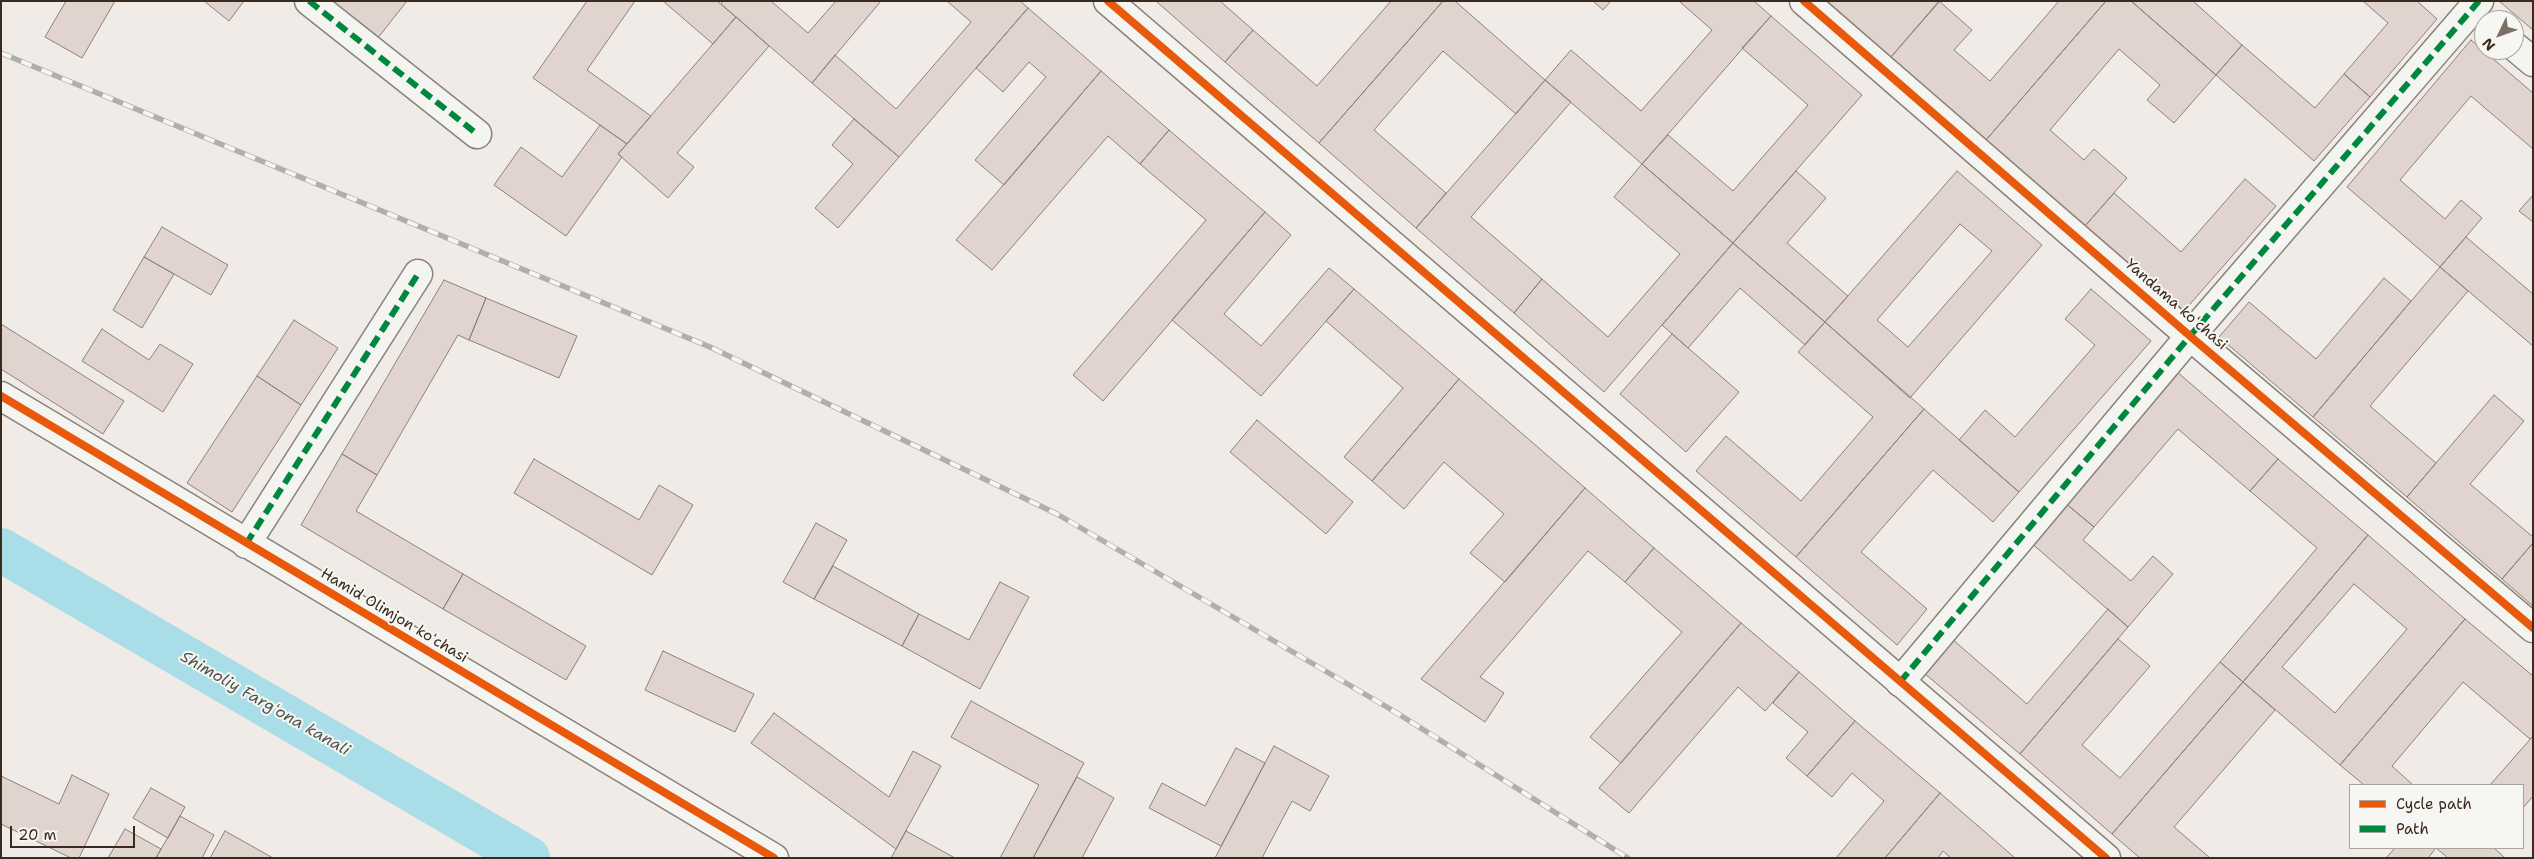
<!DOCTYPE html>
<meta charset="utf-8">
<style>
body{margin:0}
#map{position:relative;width:2534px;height:859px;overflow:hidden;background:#f1ebe7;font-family:"Shantell Sans",sans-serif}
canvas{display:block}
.frame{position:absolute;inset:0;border:2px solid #3b2a1e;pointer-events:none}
.legend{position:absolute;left:2349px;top:784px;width:175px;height:65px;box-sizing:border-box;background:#f6f6f2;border:1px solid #aba49d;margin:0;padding:6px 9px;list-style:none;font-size:15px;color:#3b2a1e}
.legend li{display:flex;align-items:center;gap:10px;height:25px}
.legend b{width:25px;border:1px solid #aba49d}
.north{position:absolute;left:2474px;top:10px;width:50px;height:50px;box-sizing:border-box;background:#f6f6f2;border:1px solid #aba49d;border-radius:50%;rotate:228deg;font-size:14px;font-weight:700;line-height:20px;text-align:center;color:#3b2a1e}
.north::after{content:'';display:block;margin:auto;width:18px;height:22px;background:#7b6e64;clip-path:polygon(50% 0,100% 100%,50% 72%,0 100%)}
.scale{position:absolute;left:10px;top:826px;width:125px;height:22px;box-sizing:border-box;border:2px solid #3b2a1e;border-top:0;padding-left:6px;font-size:15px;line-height:18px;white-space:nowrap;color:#3b2a1e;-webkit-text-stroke:4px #f6f6f2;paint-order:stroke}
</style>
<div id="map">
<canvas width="2534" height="859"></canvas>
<div class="frame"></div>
<ul class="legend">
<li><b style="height:6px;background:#e8590c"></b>Cycle path</li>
<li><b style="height:6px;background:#00873e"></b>Path</li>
</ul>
<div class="north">N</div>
<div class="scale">20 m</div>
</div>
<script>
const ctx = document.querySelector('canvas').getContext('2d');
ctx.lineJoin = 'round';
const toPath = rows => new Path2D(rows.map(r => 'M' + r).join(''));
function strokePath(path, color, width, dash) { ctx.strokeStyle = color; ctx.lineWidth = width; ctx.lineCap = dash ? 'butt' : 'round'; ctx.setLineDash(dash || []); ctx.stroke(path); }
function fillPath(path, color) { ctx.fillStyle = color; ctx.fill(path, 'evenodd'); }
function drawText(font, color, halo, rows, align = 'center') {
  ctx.font = font + ' "Shantell Sans",sans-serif'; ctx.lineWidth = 4; ctx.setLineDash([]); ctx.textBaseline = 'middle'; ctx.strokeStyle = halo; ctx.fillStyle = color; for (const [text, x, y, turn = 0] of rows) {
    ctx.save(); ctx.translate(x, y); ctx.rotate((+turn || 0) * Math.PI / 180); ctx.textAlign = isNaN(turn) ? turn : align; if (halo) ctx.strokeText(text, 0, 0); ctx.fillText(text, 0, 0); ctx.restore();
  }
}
strokePath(toPath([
 [1,550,528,858]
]), '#a9dee8', 44);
const building = toPath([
 [66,1,115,1,82,58,45,37,66,1],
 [204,1,244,1,229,21,204,1],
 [330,1,407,1,377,39,330,1],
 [587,1,635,1,587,70,651,116,627,144,533,78,587,1],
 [663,1,717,1,736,17,713,44,663,1],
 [723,1,771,1,808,33,836,1,881,1,812,83,721,4,723,1],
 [947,1,1020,1,1028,8,899,157,812,83,835,55,896,109,971,22,947,1],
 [1156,1,1220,1,1253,30,1225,62,1156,1],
 [1391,1,1443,1,1319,143,1225,62,1253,30,1317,86,1391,1],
 [1443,1,1455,1,1545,80,1516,114,1443,51,1374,130,1446,193,1416,228,1319,143,1443,1],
 [1593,1,1611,1,1603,10,1593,1],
 [1679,1,1754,1,1771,16,1642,164,1545,80,1571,50,1641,111,1712,30,1679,1],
 [1827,1,1940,1,1891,57,1827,1],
 [1939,1,1972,30,1954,50,1990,81,2059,1,2106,1,1986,140,1891,57,1939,1],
 [2106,1,2131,1,2216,75,2174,123,2147,100,2160,85,2119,49,2050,130,2084,160,2094,149,2127,178,2085,226,1986,140,2106,1],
 [2131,1,2193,1,2242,45,2216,75,2131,1],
 [2363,1,2417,1,2437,19,2370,97,2344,74,2388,23,2363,1],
 [2499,1,2533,1,2533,30,2499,1],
 [1028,8,1101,71,1004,185,975,160,1046,77,1029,62,1003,92,976,68,1028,8],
 [1771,16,1862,95,1733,243,1642,164,1668,135,1733,191,1808,105,1742,48,1771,16],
 [736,17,769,46,677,153,694,167,668,198,618,154,736,17],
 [2471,40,2533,93,2533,149,2471,96,2400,180,2445,219,2461,200,2482,218,2440,267,2347,187,2471,40],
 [2242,45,2315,108,2344,74,2370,97,2314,161,2216,75,2242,45],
 [1101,71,1169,130,1140,164,1108,136,992,270,956,240,1101,71],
 [1545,80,1571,102,1471,217,1542,279,1514,313,1416,228,1545,80],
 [854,119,899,157,838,228,815,208,853,164,832,145,854,119],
 [600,125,627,144,618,154,622,157,566,236,494,185,521,147,562,177,600,125],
 [1169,130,1265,212,1103,401,1073,375,1206,220,1140,164,1169,130],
 [1642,164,1733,243,1604,392,1514,313,1542,279,1608,337,1680,254,1614,197,1642,164],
 [1796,171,1826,198,1787,243,1848,296,1825,322,1733,243,1796,171],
 [1957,171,2042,245,1910,398,1825,322,1957,171],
 [1960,224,1992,251,1908,347,1877,320,1960,224],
 [2245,179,2276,206,2184,311,2085,226,2114,193,2181,252,2245,179],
 [2533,195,2533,222,2519,211,2533,195],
 [1265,212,1291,235,1224,314,1261,346,1329,268,1354,289,1261,396,1172,320,1265,212],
 [162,227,228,265,211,295,144,257,162,227],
 [2466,237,2533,294,2533,346,2440,267,2466,237],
 [1733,243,1825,322,1805,345,1740,288,1688,348,1662,325,1733,243],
 [144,257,174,274,142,328,113,310,144,257],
 [2440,267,2468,291,2370,406,2436,463,2407,497,2313,417,2440,267],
 [2384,278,2411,301,2313,417,2219,337,2249,302,2316,359,2384,278],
 [444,280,486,298,469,340,458,335,377,475,342,454,444,280],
 [1354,289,1459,379,1372,481,1344,457,1403,388,1326,321,1354,289],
 [2091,289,2151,341,2019,492,1959,440,1985,410,2015,437,2095,345,2065,319,2091,289],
 [486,298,577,336,559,378,469,340,486,298],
 [294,320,338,348,301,405,257,376,294,320],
 [1825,322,1924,409,1796,557,1696,471,1726,436,1801,501,1873,417,1798,352,1825,322],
 [1,324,124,401,103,434,1,369,1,324],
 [102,329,149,360,160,344,193,364,163,412,82,361,102,329],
 [1672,334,1739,392,1686,452,1620,394,1672,334],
 [2176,371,2278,459,2250,491,2178,429,2094,527,2064,502,2176,371],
 [257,376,301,405,232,512,187,483,257,376],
 [1459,379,1585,488,1505,582,1470,553,1504,514,1444,462,1404,509,1372,481,1459,379],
 [2494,395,2524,421,2470,484,2533,537,2533,543,2502,579,2407,497,2494,395],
 [1924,409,2019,492,1993,522,1933,470,1861,552,1927,609,1897,645,1796,557,1924,409],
 [1257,420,1353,502,1326,534,1230,452,1257,420],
 [342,454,377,475,356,511,463,574,443,609,301,525,342,454],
 [534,459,639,520,659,485,693,505,652,575,514,493,534,459],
 [2278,459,2368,535,2243,682,2220,662,2317,548,2250,491,2278,459],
 [1585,488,1654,548,1625,582,1588,551,1480,677,1504,693,1485,722,1421,679,1585,488],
 [2064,502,2094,527,2083,540,2131,581,2153,556,2173,574,2128,627,2030,542,2064,502],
 [816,523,847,540,814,599,783,582,816,523],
 [2368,535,2465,619,2340,765,2243,682,2368,535],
 [2354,584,2407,629,2335,713,2282,667,2354,584],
 [2533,543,2533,606,2502,579,2533,543],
 [1654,548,1741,623,1621,763,1590,737,1682,632,1625,582,1654,548],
 [833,566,919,614,902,646,814,599,833,566],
 [463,574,586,646,566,680,443,609,463,574],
 [1000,582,1029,597,980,689,902,646,919,614,969,640,1000,582],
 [2108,609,2128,627,2020,754,1924,673,1952,639,2027,704,2108,609],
 [2465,619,2533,676,2533,736,2530,739,2463,682,2392,766,2413,785,2364,785,2340,765,2465,619],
 [1741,623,1799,672,1765,711,1738,687,1629,813,1599,788,1741,623],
 [2118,639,2150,666,2082,745,2120,778,2220,662,2243,682,2112,834,2020,754,2118,639],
 [663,651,754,694,735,732,645,690,663,651],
 [1799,672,1855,721,1807,776,1786,758,1808,732,1773,703,1799,672],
 [2243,682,2275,710,2174,827,2210,858,2140,858,2112,834,2243,682],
 [971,701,1084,763,1033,858,1000,858,1039,785,951,737,971,701],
 [774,713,889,797,913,751,941,766,896,849,751,743,774,713],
 [1855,721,1940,793,1885,858,1836,858,1884,801,1852,773,1832,797,1807,776,1855,721],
 [2533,736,2533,796,2523,808,2523,785,2490,785,2533,736],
 [1274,746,1329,776,1310,811,1292,801,1262,858,1215,858,1274,746],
 [1236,748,1265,763,1221,846,1149,808,1162,783,1205,806,1236,748],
 [72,775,109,794,79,858,71,858,1,824,1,776,59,804,72,775],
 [1077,777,1114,798,1082,858,1033,858,1077,777],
 [151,788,185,807,168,838,133,818,151,788],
 [1940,793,2015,858,1951,858,1943,851,1938,858,1885,858,1940,793],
 [180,816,214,835,202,858,156,858,180,816],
 [125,829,161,849,156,858,108,858,125,829],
 [225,831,273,858,210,858,225,831],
 [906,831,955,858,891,858,906,831],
 [2395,848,2436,848,2428,858,2386,858,2395,848],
 [2436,848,2494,848,2505,858,2448,858,2436,848]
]);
fillPath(building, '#e1d4ce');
strokePath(building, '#88827d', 1);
const minor = toPath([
 [309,1,477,134],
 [1804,1,2190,336,2533,628],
 [2514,46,2533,62],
 [1,396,774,858],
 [246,544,418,274],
 [1900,682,2190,336,2479,1]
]);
const tertiary = toPath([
 [1108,1,2106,858]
]);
strokePath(minor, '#88827d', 31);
strokePath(tertiary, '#88827d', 31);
strokePath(minor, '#f4f4f1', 28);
strokePath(tertiary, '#f4f4f1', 28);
const rail = toPath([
 [1,53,710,347,1057,514,1392,710,1628,858]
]);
strokePath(rail, '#b1afac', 5.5);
strokePath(rail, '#f6f6f2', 4, [11]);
strokePath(toPath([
 [309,1,477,134],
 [246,544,418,274],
 [1900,682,2190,336,2479,1]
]), '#00873e', 6, [12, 6]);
strokePath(toPath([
 [1108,1,2106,858],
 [1804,1,2190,336,2533,628],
 [1,396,774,858]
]), '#e8590c', 8);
drawText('15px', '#3b2a1e', '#f6f6f2', [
 ["Yandama koʻchasi",2176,305,41],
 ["Hamid Olimjon koʻchasi",394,616,31]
]);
drawText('italic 16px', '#4f5650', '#f6f6f2', [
 ["Shimoliy Fargʻona kanali",265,704,30]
]);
</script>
